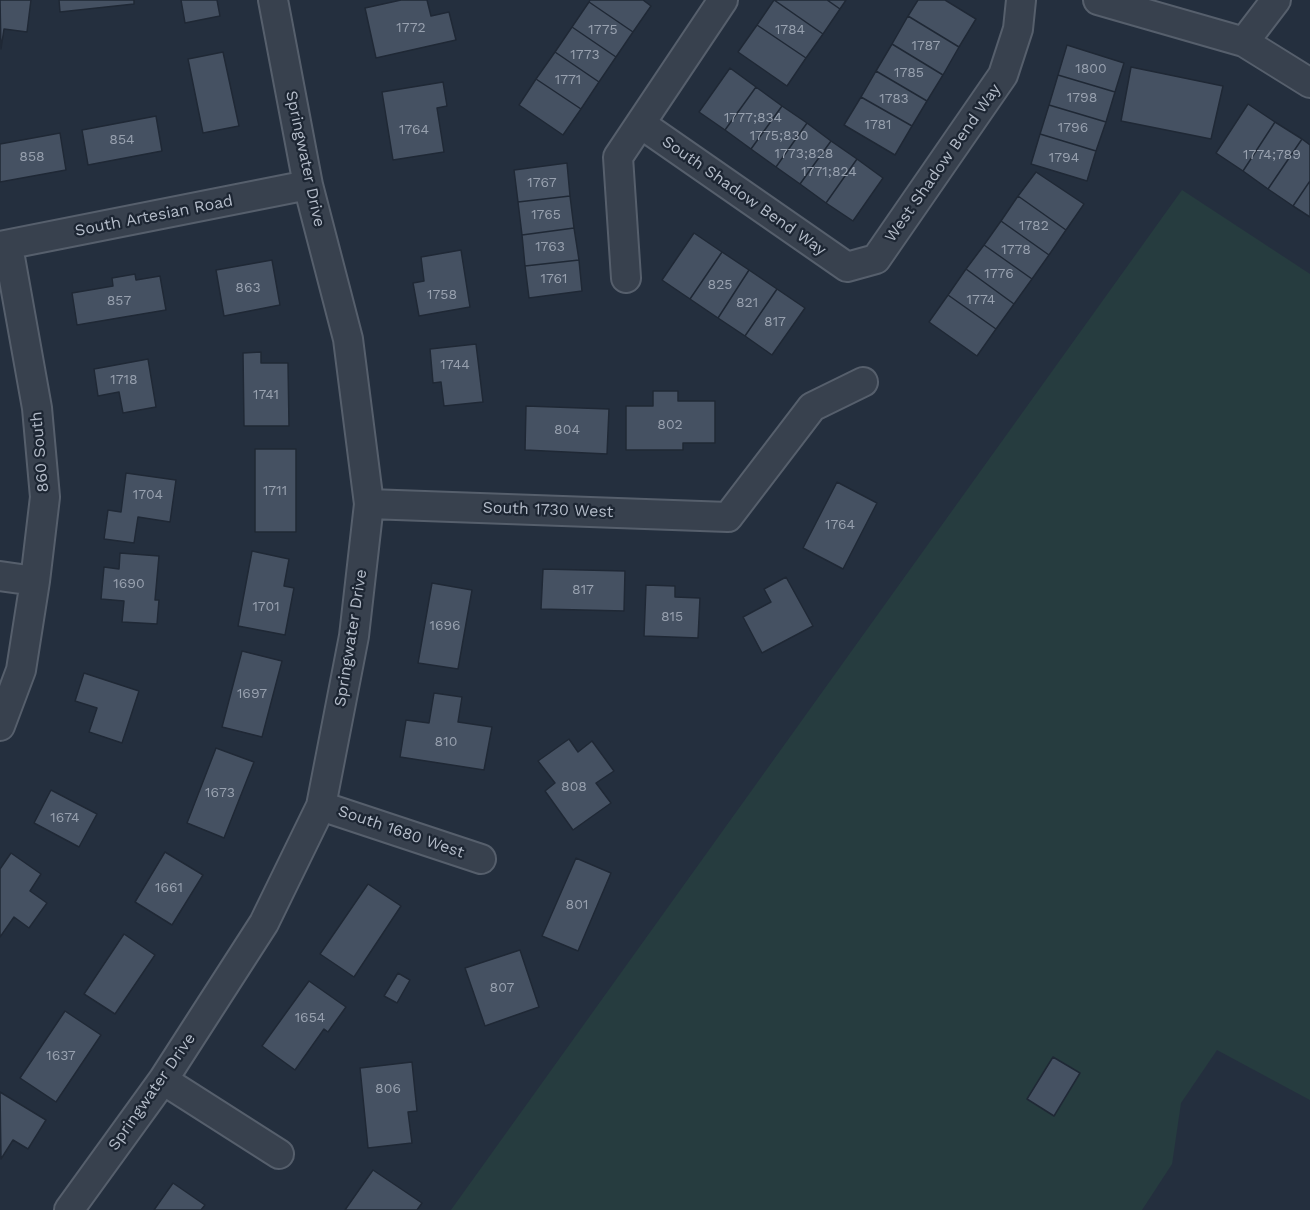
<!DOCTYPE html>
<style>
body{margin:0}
canvas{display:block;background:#242f3e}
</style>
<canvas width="1310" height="1210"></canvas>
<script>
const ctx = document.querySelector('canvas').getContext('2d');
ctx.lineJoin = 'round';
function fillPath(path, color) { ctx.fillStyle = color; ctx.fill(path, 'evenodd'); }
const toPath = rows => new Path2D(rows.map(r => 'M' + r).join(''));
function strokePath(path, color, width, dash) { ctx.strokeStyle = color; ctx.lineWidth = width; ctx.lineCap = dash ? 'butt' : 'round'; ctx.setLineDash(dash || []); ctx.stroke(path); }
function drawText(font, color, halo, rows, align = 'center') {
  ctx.font = font + ' "Work Sans",sans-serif'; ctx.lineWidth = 4.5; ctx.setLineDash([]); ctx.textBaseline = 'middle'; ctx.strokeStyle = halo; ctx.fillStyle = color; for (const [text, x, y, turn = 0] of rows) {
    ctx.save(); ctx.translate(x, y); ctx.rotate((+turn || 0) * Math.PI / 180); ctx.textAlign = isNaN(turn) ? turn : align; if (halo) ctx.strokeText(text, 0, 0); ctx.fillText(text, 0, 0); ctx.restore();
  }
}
fillPath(toPath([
 [1182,190,1310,274,1310,1100,1217,1050,1181,1103,1172,1164,1142,1210,451,1210]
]), '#263c3f');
const building = toPath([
 [0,0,31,0,27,32,4,29,1,49,0,0],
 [59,0,134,0,134,4,60,12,59,0],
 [181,0,217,0,220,16,185,23,181,0],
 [401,0,427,0,431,16,449,12,456,40,376,58,365,8,401,0],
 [590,0,643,0,651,6,633,32,589,2,590,0],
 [774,0,827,0,840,9,823,34,774,0],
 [774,0,823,34,806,58,757,25,774,0],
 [827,0,846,0,840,9,827,0],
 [918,0,945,0,976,19,959,47,908,16,918,0],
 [589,2,633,32,616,57,572,27,589,2],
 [908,16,959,47,943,75,892,44,908,16],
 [757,25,806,58,787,86,738,52,757,25],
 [572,27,616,57,599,82,555,52,572,27],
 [892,44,943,75,927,101,876,71,892,44],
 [1067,45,1124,63,1115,92,1058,75,1067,45],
 [223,52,239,126,203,133,188,59,223,52],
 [555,52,599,82,581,109,536,79,555,52],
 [1131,67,1223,86,1211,139,1121,121,1131,67],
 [730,68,756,87,725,130,699,112,730,68],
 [876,71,927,101,912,126,861,97,876,71],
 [1058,75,1115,92,1106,122,1049,105,1058,75],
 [536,79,581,109,563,135,519,105,536,79],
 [443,82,447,106,437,108,444,152,393,160,382,92,443,82],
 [756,87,782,106,751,149,725,130,756,87],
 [861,97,912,126,895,155,844,125,861,97],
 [1248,104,1275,122,1243,171,1216,153,1248,104],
 [1049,105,1106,122,1096,151,1040,134,1049,105],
 [782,106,807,123,776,167,751,149,782,106],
 [156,116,162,151,88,165,82,130,156,116],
 [1275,122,1302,139,1268,189,1243,171,1275,122],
 [807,123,831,141,800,184,776,167,807,123],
 [60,133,66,170,0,182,0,144,60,133],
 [1040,134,1096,151,1087,181,1031,164,1040,134],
 [1302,139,1310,145,1310,181,1293,206,1268,189,1302,139],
 [831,141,857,159,826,203,800,184,831,141],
 [857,159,883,178,853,221,826,203,857,159],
 [567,163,570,196,518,202,514,170,567,163],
 [1036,172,1084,204,1066,230,1018,196,1036,172],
 [1310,181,1310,217,1293,206,1310,181],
 [570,196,574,228,522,235,518,202,570,196],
 [1018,196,1066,230,1049,255,1001,221,1018,196],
 [1001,221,1049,255,1032,279,984,245,1001,221],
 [574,228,579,260,525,266,522,235,574,228],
 [694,233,722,252,690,299,662,280,694,233],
 [984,245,1032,279,1014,304,966,269,984,245],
 [461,250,470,307,419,316,413,283,424,281,421,257,461,250],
 [722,252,749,270,718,318,690,299,722,252],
 [272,260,280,305,224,316,216,270,272,260],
 [579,260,582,291,529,298,525,266,579,260],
 [966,269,1014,304,996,329,948,295,966,269],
 [749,270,777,289,745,336,718,318,749,270],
 [135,274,136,280,160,276,166,310,77,325,72,293,113,286,112,278,135,274],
 [777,289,805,308,772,355,745,336,777,289],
 [948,295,996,329,977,356,929,322,948,295],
 [476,344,483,402,444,406,441,382,433,383,430,349,476,344],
 [261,352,261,363,288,363,289,426,244,426,243,353,261,352],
 [148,359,156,407,123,413,119,392,98,396,94,369,148,359],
 [653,391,678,391,678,401,715,401,715,443,683,443,683,450,626,450,626,406,653,406,653,391],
 [526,406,609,409,607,454,525,450,526,406],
 [255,449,296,449,296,532,255,532,255,449],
 [126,473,176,480,170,522,138,517,134,543,104,539,108,510,121,512,126,473],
 [837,482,877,503,843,569,803,548,837,482],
 [252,551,289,559,284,586,294,588,285,635,238,626,252,551],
 [120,553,159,556,155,600,159,600,157,624,122,622,124,601,101,599,104,567,119,569,120,553],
 [543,569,625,571,624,611,541,609,543,569],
 [786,577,813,626,762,653,743,617,771,602,764,589,786,577],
 [432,583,472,590,458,669,418,663,432,583],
 [646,585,675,586,675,597,700,598,698,638,644,636,646,585],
 [242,651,282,661,262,737,222,727,242,651],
 [84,673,139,691,122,743,89,732,97,708,75,701,84,673],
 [434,693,462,697,458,722,492,727,484,770,400,757,406,720,429,723,434,693],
 [569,739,578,752,592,741,614,771,596,783,611,803,573,830,545,791,555,783,538,761,569,739],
 [216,748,254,762,224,838,187,823,216,748],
 [51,790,97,814,79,847,34,823,51,790],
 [165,852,203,875,172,925,135,902,165,852],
 [11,853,41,874,30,891,47,903,29,928,14,917,0,937,0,869,11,853],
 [576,858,611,873,578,951,542,936,576,858],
 [368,884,401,906,354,977,320,954,368,884],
 [124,934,155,955,115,1014,84,994,124,934],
 [520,950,539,1007,485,1026,465,968,520,950],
 [398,973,410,980,397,1003,384,996,398,973],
 [309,981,346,1007,328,1032,324,1029,295,1070,262,1046,309,981],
 [65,1011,101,1035,56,1102,20,1078,65,1011],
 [1053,1057,1080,1073,1054,1116,1027,1099,1053,1057],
 [412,1062,417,1111,408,1112,412,1143,368,1148,360,1068,412,1062],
 [0,1092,46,1120,28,1149,13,1140,1,1159,0,1092],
 [373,1170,422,1203,417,1210,345,1210,373,1170],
 [173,1183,205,1205,201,1210,154,1210,173,1183]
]);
fillPath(building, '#455162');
strokePath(building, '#1f2835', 1.5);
const minor = toPath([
 [1098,0,1244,42,1310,83],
 [1244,42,1276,0],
 [641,124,847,267,876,259,1003,75,1018,29,1021,0],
 [0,246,308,185],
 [626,278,618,157,723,0],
 [369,504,728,517,812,407,863,382],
 [0,576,35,581],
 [0,726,21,670,35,581,45,497,37,408,8,246],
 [321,806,481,859],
 [163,1080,279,1154],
 [69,1210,163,1080,264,923,321,806,354,636,369,504,348,339,308,185,273,0]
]);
strokePath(minor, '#565f6c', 32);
strokePath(minor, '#38414e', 28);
drawText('14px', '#98a1af', null, [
 ["1772",411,28],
 ["1775",603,30],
 ["1784",790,30],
 ["1787",926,46],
 ["1773",585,55],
 ["1800",1091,69],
 ["1785",909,73],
 ["1771",568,80],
 ["1798",1082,98],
 ["1783",894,99],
 ["1777;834",753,118],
 ["1781",878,125],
 ["1796",1073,128],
 ["1764",414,130],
 ["1775;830",779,136],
 ["854",122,140],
 ["1773;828",804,154],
 ["1774;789",1272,155],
 ["858",32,157],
 ["1794",1064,158],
 ["1771;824",829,172],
 ["1767",542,183],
 ["1765",546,215],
 ["1782",1034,226],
 ["1763",550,247],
 ["1778",1016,250],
 ["1776",999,274],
 ["1761",554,279],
 ["825",720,285],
 ["863",248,288],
 ["1758",442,295],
 ["1774",981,300],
 ["857",119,301],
 ["821",747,303],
 ["817",775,322],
 ["1744",455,365],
 ["1718",124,380],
 ["1741",266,395],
 ["802",670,425],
 ["804",567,430],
 ["1711",275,491],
 ["1704",148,495],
 ["1764",840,525],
 ["1690",129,584],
 ["817",583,590],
 ["1701",266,607],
 ["815",672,617],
 ["1696",445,626],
 ["1697",252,694],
 ["810",446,742],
 ["808",574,787],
 ["1673",220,793],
 ["1674",65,818],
 ["1661",169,888],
 ["801",577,905],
 ["807",502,988],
 ["1654",310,1018],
 ["1637",61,1056],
 ["806",388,1089]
]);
drawText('16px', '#b4bcc9', '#1d2633', [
 ["Springwater Drive",305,159,78],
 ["West Shadow Bend Way",943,163,-55],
 ["South Shadow Bend Way",744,196,35],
 ["South Artesian Road",154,216,-11],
 ["860 South",40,452,-95],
 ["South 1730 West",548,510,2],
 ["Springwater Drive",351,638,-81],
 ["South 1680 West",401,832,19],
 ["Springwater Drive",152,1092,-55]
]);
</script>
